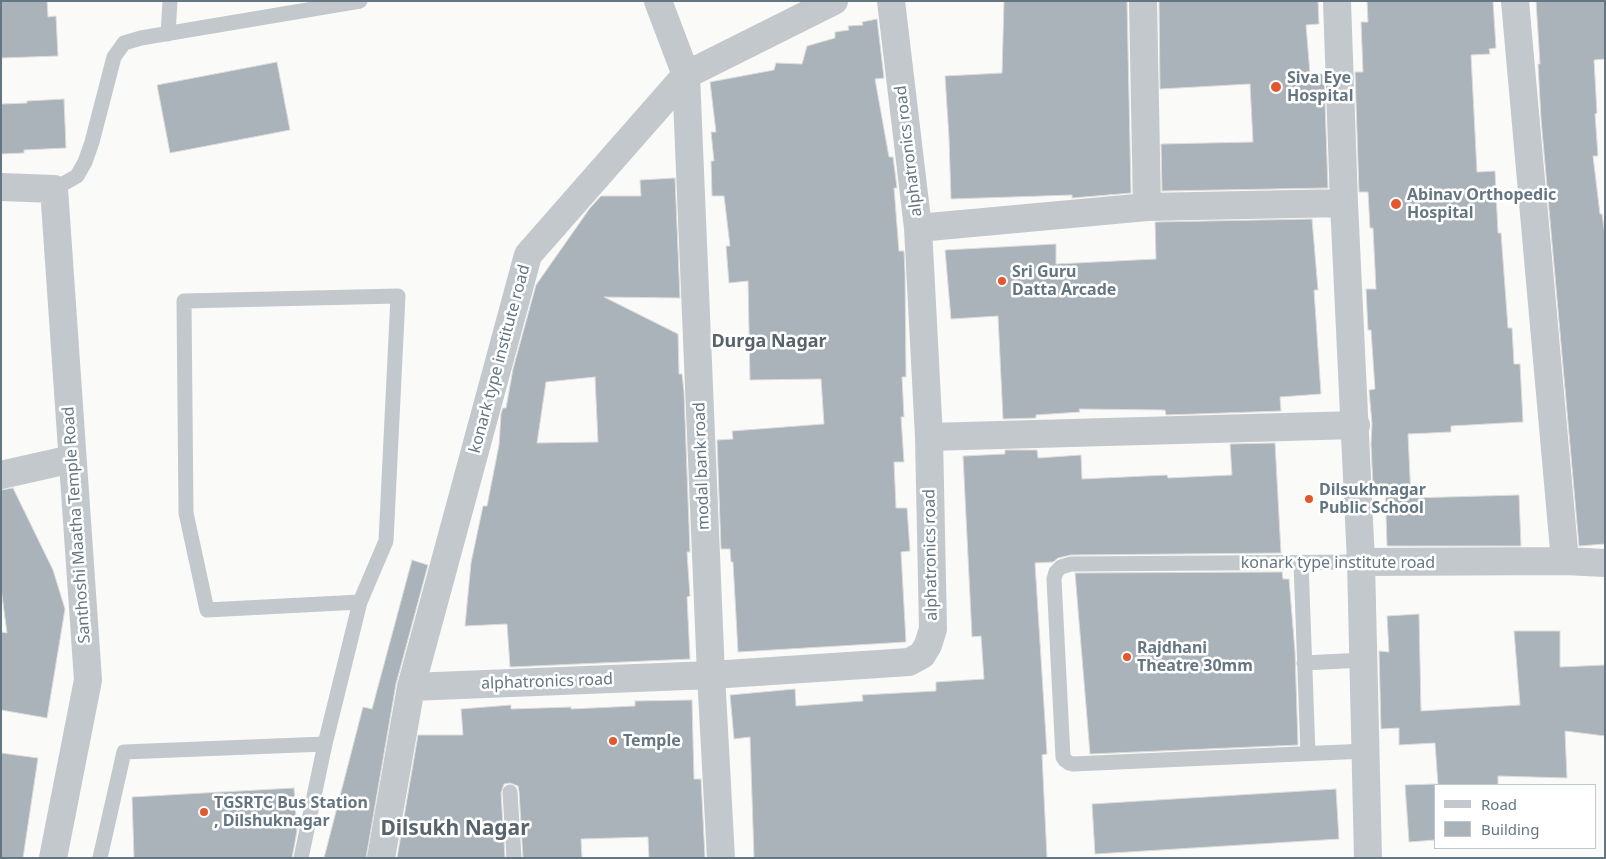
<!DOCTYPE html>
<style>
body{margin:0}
#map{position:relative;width:1606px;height:859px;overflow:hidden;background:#fafaf8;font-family:"Noto Sans",sans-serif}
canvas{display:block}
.frame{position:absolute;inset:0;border:2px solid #657683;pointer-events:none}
.legend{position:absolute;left:1434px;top:784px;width:162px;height:65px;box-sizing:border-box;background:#fff;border:1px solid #c1c8cd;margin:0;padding:6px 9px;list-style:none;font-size:15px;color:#657683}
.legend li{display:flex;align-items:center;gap:10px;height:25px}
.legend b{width:25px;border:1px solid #c1c8cd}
</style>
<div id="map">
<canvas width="1606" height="859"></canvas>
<div class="frame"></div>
<ul class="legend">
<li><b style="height:6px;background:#c3c8cc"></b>Road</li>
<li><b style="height:14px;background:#aab3b9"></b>Building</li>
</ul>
</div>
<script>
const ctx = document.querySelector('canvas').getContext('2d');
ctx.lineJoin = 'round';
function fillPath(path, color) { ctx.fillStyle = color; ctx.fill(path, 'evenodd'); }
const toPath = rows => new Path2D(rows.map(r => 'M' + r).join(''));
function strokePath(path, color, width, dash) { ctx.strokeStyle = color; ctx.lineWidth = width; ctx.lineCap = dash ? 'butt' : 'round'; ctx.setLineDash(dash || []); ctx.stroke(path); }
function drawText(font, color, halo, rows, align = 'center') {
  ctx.font = font + ' "Noto Sans",sans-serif'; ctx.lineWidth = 5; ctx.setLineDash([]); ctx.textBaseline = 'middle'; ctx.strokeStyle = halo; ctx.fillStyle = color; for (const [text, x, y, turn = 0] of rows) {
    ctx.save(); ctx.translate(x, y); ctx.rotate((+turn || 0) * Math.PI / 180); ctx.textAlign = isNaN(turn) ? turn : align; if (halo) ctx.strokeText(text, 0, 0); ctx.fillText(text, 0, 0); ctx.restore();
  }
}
const building = toPath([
 [1,1,47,1,48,17,56,16,58,56,1,58,1,1],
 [1004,1,1127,1,1131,193,1072,198,1072,195,951,199,949,138,945,76,1002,73,1004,1],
 [1159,1,1318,1,1319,24,1306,25,1310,74,1324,74,1328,188,1162,191,1161,144,1253,142,1250,84,1160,89,1159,1],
 [1367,1,1493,1,1496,48,1489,49,1490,54,1471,55,1477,172,1495,171,1498,233,1501,233,1508,328,1512,328,1514,364,1520,364,1523,422,1451,426,1451,432,1408,434,1411,498,1519,495,1521,546,1387,546,1385,486,1373,487,1371,444,1372,424,1369,390,1375,389,1371,330,1368,330,1366,289,1376,289,1373,228,1370,228,1368,192,1359,192,1355,72,1363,72,1361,22,1368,22,1367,1],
 [1536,1,1605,1,1605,59,1594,60,1597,113,1595,114,1598,156,1593,156,1600,214,1602,214,1605,235,1605,544,1579,546,1541,119,1538,64,1540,64,1536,1],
 [877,19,884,78,875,79,889,157,893,157,897,188,894,188,899,251,904,251,905,273,906,377,902,377,904,417,901,417,904,462,894,462,896,508,907,508,910,551,901,552,906,642,738,652,733,562,731,562,730,549,721,549,717,440,733,439,732,431,824,424,821,379,750,380,748,281,729,283,726,246,730,246,724,196,712,196,711,161,714,161,711,132,716,132,710,82,774,70,776,63,802,64,807,46,835,38,835,32,849,30,848,26,863,25,862,22,877,19],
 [277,62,290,130,170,153,157,85,277,62],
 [64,99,66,148,24,150,24,153,1,154,1,104,27,103,27,101,64,99],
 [675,178,680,298,604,297,678,334,679,374,682,374,684,392,690,552,687,552,690,596,687,597,690,659,510,667,507,624,465,626,471,563,483,506,487,506,499,445,501,414,503,408,506,408,513,369,536,285,590,208,601,196,641,196,640,180,675,178],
 [595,377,598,442,537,443,546,382,595,377],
 [1312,219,1318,290,1314,290,1321,394,1280,397,1281,411,1166,415,1165,410,1079,409,1080,412,1036,415,1036,418,1003,419,998,316,951,319,945,250,1056,244,1056,264,1156,259,1155,222,1312,219],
 [1275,443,1281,553,1071,555,1058,558,1053,562,1035,563,1047,754,1042,755,1047,858,754,858,750,737,734,739,730,695,795,689,796,706,863,701,862,695,936,691,936,682,984,679,981,636,972,637,963,456,1005,454,1005,450,1037,450,1038,458,1081,455,1082,479,1167,475,1168,478,1232,475,1230,444,1275,443],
 [13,488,53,570,65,609,47,718,1,710,1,632,7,633,1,588,1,490,13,488],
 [412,560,428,565,396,684,366,858,324,858,363,707,372,709,412,560],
 [1282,572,1283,579,1289,579,1295,652,1298,745,1090,754,1075,573,1282,572],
 [1419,614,1421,711,1520,705,1514,631,1560,631,1560,667,1605,665,1605,736,1565,731,1567,778,1498,776,1498,785,1438,785,1435,743,1399,745,1399,728,1381,729,1379,651,1389,652,1387,616,1419,614],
 [692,700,694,779,701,779,705,858,649,858,648,837,581,839,582,858,523,858,519,791,518,786,510,783,504,784,501,793,505,858,397,858,418,735,463,735,461,709,511,705,511,709,571,707,571,709,635,706,635,701,692,700],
 [1,753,38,758,23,858,1,858,1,753],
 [1435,784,1435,840,1409,842,1405,785,1435,784],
 [294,788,297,831,292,858,134,858,132,797,294,788],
 [1336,789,1339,839,1095,854,1092,804,1336,789]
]);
fillPath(building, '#aab3b9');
strokePath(building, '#dcdcda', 1);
strokePath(toPath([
 [168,34,170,1],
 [54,189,77,176,85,162,92,142,114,57,124,43,141,38,360,1],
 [1361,562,1071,564,1061,567,1056,572,1054,579,1063,757,1065,760,1069,763,1073,764,1366,751],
 [1301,563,1308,753],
 [1304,663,1363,660],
 [325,744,360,602,207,610,186,513,184,301,398,296,386,541,360,602],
 [510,792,514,858],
 [100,858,124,752,325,744,301,858]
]), '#c3c8cc', 15);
strokePath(toPath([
 [658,1,686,75,711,675,721,858],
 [1143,1,1147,207],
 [1337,1,1344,203,1361,562,1368,858],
 [1515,1,1565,561],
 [1,187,54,189,88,680,53,858],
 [918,228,1147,207,1344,203],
 [929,437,1356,425],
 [1,475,72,459],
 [1361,562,1565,561,1605,563],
 [411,687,711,675,909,662,922,655,928,645,933,629,929,437,918,228,891,1],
 [381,858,411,687,528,255,686,75,834,1]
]), '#c3c8cc', 28);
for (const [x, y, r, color] of [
 [1276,87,6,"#e4572e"],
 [1396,204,6,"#e4572e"],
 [1002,281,5,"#e4572e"],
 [1309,499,5,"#e4572e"],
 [1127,657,5,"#e4572e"],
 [613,741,5,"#e4572e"],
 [204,812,5,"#e4572e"]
]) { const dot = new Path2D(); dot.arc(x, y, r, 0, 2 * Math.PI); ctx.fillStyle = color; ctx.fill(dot); strokePath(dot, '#fff', 2); }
drawText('bold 16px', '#657683', '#fff', [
 ["Siva Eye",1287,78],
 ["Hospital",1287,96],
 ["Abinav Orthopedic",1407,195],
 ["Hospital",1407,213],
 ["Sri Guru",1012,272],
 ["Datta Arcade",1012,290],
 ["Dilsukhnagar",1319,490],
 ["Public School",1319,508],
 ["Rajdhani",1137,648],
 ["Theatre 30mm",1137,666],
 ["Temple",623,741],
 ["TGSRTC Bus Station",214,803],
 [", Dilshuknagar",214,821]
], 'left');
drawText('16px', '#657683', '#fff', [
 ["alphatronics road",909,151,-97],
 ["konark type institute road",500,359,-75],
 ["modal bank road",702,466,-92],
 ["Santhoshi Maatha Temple Road",77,525,-94],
 ["alphatronics road",931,555,-91],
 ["konark type institute road",1338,563],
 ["alphatronics road",547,682,-2]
]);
drawText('bold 18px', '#57646e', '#fff', [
 ["Durga Nagar",769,342]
]);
drawText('bold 21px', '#57646e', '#fff', [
 ["Dilsukh Nagar",455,829]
]);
</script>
